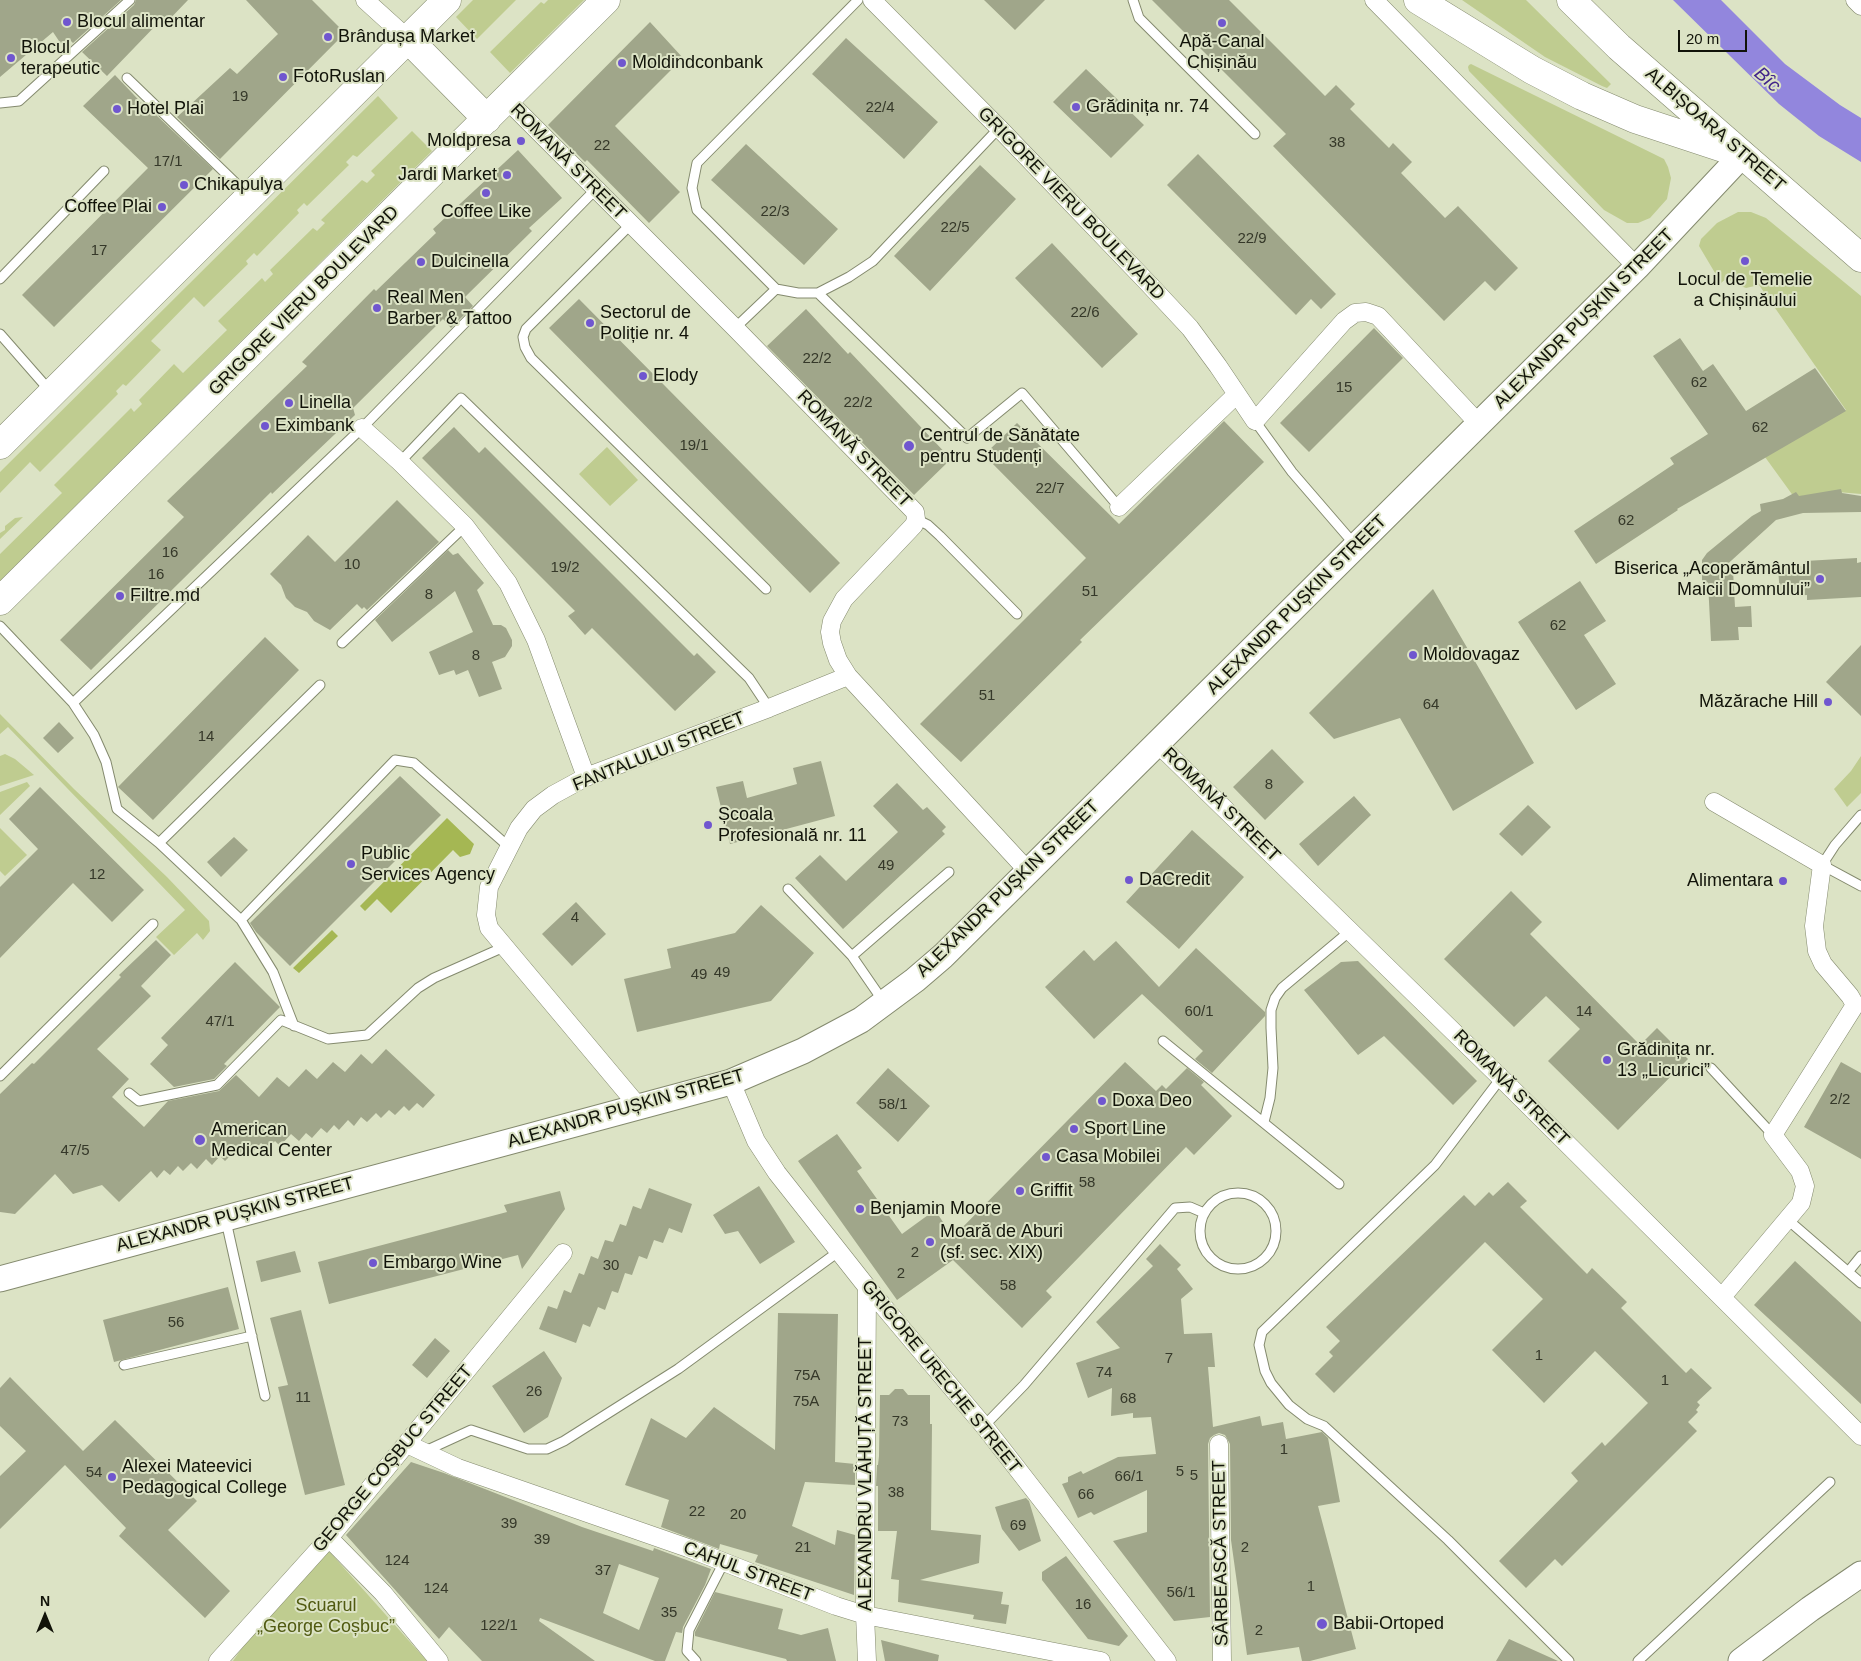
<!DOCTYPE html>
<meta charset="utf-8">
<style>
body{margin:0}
#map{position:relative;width:1861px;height:1661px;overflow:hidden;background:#dce3c5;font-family:Helvetica,sans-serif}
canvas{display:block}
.north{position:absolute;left:20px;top:1591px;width:50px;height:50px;-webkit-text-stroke:4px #dce3c5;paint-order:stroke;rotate:0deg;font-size:14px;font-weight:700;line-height:20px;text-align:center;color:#111309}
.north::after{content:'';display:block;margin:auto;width:18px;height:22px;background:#111309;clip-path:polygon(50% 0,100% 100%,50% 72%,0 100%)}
.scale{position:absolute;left:1678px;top:30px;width:69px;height:22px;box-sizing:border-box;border:2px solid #111309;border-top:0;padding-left:6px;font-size:15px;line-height:18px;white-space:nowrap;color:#111309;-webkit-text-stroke:4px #dce3c5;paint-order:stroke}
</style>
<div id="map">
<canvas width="1861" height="1661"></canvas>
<div class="north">N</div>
<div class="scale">20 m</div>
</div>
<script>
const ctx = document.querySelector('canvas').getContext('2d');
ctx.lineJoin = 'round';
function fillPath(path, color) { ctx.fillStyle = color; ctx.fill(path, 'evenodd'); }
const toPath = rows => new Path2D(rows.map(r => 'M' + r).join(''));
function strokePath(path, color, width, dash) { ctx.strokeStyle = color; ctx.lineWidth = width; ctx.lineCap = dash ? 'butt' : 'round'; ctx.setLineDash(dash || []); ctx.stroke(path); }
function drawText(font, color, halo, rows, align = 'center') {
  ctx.font = font + ' Helvetica,sans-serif'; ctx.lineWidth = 4; ctx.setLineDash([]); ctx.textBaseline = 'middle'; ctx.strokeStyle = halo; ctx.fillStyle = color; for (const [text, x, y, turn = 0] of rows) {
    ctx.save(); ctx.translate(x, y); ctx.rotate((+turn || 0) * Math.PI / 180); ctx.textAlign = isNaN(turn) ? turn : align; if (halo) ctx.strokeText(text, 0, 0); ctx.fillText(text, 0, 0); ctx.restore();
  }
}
fillPath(toPath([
 [473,0,516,0,477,39,456,17],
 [548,0,584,0,510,73,490,52,541,2,544,4],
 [1462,0,1526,0,1611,84,1607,88,1602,86,1545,57],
 [1471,64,1664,159,1668,167,1671,178,1667,199,1650,218,1638,223,1627,223,1604,210,1469,71,1468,67,1469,65],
 [378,96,398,118,357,157,353,155,346,162,349,165,307,206,304,203,297,210,299,213,257,256,254,253,246,261,248,264,204,307,194,297,151,341,161,350,126,386,123,384,116,391,118,394,40,472,30,462,0,493,0,472],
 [412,131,432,151,0,581,0,554,62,493,54,485,131,408,134,412,142,404,139,400,174,364,183,373,227,330,218,321,262,278,265,282,273,274,270,270,313,228,317,231,325,223,321,220,362,180,367,183,375,175,371,171],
 [1738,212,1751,212,1766,218,1861,296,1861,494,1838,492,1794,497,1765,457,1846,410,1759,285,1746,288,1735,284,1727,278,1721,283,1699,246,1701,239,1717,223],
 [607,447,638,480,610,506,579,474],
 [23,517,0,539,0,533,5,530,5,526,15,518],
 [0,714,74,789,167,877,209,921,210,931,203,940,197,933,174,955,156,937,185,910,8,727,0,734],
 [5,754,15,759,34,775,0,786,0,756],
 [1861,756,1861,793,1847,807,1834,789,1851,771],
 [27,782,30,786,0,815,0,792],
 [0,828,27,855,5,876,0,871],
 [327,1549,427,1661,233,1661,266,1613]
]), '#bfcc90');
fillPath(toPath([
 [447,818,474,844,470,854,460,857,453,850,391,913,377,899,365,911,360,906],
 [332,930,338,936,299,973,293,968]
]), '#a5b753');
fillPath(toPath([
 [1673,0,1721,0,1785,64,1840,105,1861,118,1861,162,1819,136,1779,104]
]), '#9286dd');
fillPath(toPath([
 [0,0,121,0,73,43,68,38,61,44,53,32,0,77],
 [136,0,188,0,165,24,161,20,107,76,82,52,134,5],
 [246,0,312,0,345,33,220,159,177,117,230,68,237,74,278,34],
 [984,0,1045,0,1015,30],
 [1152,0,1229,0,1325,96,1336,85,1355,104,1350,109,1389,148,1393,143,1412,162,1401,173,1445,218,1458,206,1518,268,1495,291,1485,281,1444,321,1273,146,1286,134],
 [650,22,683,58,615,126,680,192,649,223,587,160,585,162,548,125],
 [846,38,938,122,904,159,812,74],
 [1086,69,1144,125,1111,158,1053,102],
 [115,75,153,115,154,113,213,169,54,327,22,295,148,168,83,106],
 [746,144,838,229,804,265,711,180],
 [518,150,562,198,529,228,532,231,465,297,473,306,451,328,443,319,353,408,355,415,272,494,271,492,91,670,60,640,184,517,167,501,307,366,302,362,374,289,376,291,436,233,433,229],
 [1198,154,1336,294,1321,309,1311,299,1296,315,1167,185],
 [980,165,1016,199,930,291,894,256],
 [1052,243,1138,334,1102,368,1015,278],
 [579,299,840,563,810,593,549,328],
 [806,309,848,354,850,352,951,459,914,495,767,346],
 [1374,328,1403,358,1309,452,1280,423],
 [1680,338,1703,371,1713,364,1746,411,1815,368,1846,411,1677,509,1678,510,1596,564,1574,531,1674,464,1670,458,1708,434,1653,356],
 [1224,421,1264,462,1080,640,1082,642,961,762,920,724,1086,558,984,455,1017,423,1119,524],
 [454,427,479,453,485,447,694,656,697,653,716,672,675,711,592,628,585,635,568,616,575,611,422,458],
 [1841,489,1842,493,1861,496,1861,512,1803,513,1776,520,1721,570,1733,570,1735,607,1751,606,1752,627,1738,627,1739,640,1711,641,1708,582,1702,587,1702,560,1707,553,1752,516,1761,511,1760,504,1783,499,1796,492,1799,496],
 [397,500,439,542,367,610,364,607,362,609,357,604,330,630,314,621,307,612,295,607,286,598,281,585,270,574,308,535,335,562],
 [448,550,453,555,458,553,484,583,477,590,493,625,501,625,506,628,512,640,512,646,505,657,492,662,502,689,479,697,468,670,456,675,454,670,439,675,429,652,473,632,455,591,392,642,375,620],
 [1857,558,1857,563,1861,562,1861,597,1807,600,1807,595,1780,596,1778,567,1805,566,1805,561],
 [1580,581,1606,621,1584,635,1616,684,1576,710,1518,622],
 [1433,589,1534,763,1453,811,1400,718,1334,739,1309,713],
 [265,637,299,670,153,820,118,787],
 [1861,645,1861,716,1826,682],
 [59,722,74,738,58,753,43,738],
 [1272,749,1304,782,1265,820,1233,787],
 [821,761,835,816,730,844,716,787,743,781,747,798,797,784,793,768],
 [400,776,441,815,290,966,256,932,250,923],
 [897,783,923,810,927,807,946,827,942,831,945,834,843,929,795,878,820,855,846,881,898,832,873,806],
 [40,787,144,890,112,922,73,883,0,958,0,887,38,849,9,819],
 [1354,796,1371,815,1318,866,1299,844],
 [1528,805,1551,827,1522,856,1499,834],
 [1192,830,1244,877,1179,949,1126,902],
 [234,837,248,850,221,877,207,862],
 [1511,891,1542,922,1530,934,1640,1045,1657,1028,1688,1059,1618,1130,1548,1061,1580,1029,1546,996,1514,1027,1444,959],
 [576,902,606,934,572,966,542,934],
 [761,905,814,953,771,1001,637,1032,624,979,671,968,667,949,735,933],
 [156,940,171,955,141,986,151,996,97,1049,129,1079,112,1097,144,1127,168,1101,219,1091,236,1075,259,1097,277,1077,289,1087,306,1069,317,1079,333,1062,345,1072,361,1054,372,1064,386,1049,435,1095,423,1108,417,1103,409,1111,404,1106,395,1115,389,1110,381,1118,376,1113,367,1122,361,1117,354,1126,348,1120,339,1130,334,1125,327,1133,321,1128,312,1138,306,1133,299,1141,291,1134,280,1146,275,1141,268,1149,261,1143,252,1153,247,1148,239,1157,234,1152,225,1161,220,1156,212,1165,206,1159,197,1169,191,1163,183,1171,178,1166,170,1175,164,1170,157,1178,151,1171,119,1202,102,1185,73,1194,55,1174,15,1214,0,1212,0,1094,32,1063,34,1064,121,977,119,975],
 [1116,941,1159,987,1196,948,1265,1012,1265,1016,1212,1073,1195,1059,1203,1051,1142,994,1094,1039,1045,987,1084,950,1094,961],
 [1358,961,1477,1081,1453,1105,1384,1036,1358,1055,1304,990,1341,962],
 [235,962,280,1007,224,1064,227,1066,214,1079,174,1087,150,1064,168,1045,161,1038],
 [1125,1062,1156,1091,1162,1085,1166,1089,1187,1068,1204,1082,1201,1085,1232,1116,1194,1155,1186,1147,1046,1291,1052,1297,1022,1328,953,1260,897,1300,798,1161,837,1134,862,1168,857,1171,902,1234,935,1210,953,1237],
 [1841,1062,1861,1073,1861,1159,1804,1127],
 [888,1068,930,1106,898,1142,856,1103],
 [1508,1182,1527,1201,1520,1207,1587,1274,1592,1268,1627,1302,1621,1308,1686,1373,1691,1368,1712,1388,1697,1402,1700,1405,1696,1410,1698,1412,1688,1422,1697,1431,1562,1566,1555,1559,1526,1588,1499,1561,1578,1481,1571,1473,1602,1442,1605,1446,1648,1403,1595,1351,1544,1403,1492,1350,1543,1299,1485,1242,1334,1393,1315,1374,1333,1356,1329,1352,1340,1341,1326,1327,1464,1195,1475,1206,1489,1192,1493,1196],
 [759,1186,795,1242,760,1264,738,1231,725,1234,713,1215],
 [649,1188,692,1204,682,1233,669,1228,663,1243,654,1240,647,1259,639,1256,632,1275,625,1273,618,1293,612,1291,605,1310,598,1307,590,1327,583,1324,576,1343,539,1329,548,1306,557,1309,564,1290,571,1293,579,1273,584,1275,591,1256,598,1259,605,1240,613,1242,620,1224,626,1226,633,1206,641,1209],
 [560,1191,565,1209,522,1269,518,1255,329,1304,318,1262,507,1212,504,1205],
 [1160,1244,1181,1265,1177,1269,1193,1289,1181,1299,1184,1334,1212,1333,1215,1367,1208,1367,1213,1427,1260,1416,1262,1426,1283,1422,1286,1439,1322,1432,1328,1438,1340,1502,1318,1506,1356,1649,1310,1661,1302,1661,1299,1647,1247,1655,1231,1540,1230,1444,1225,1435,1219,1433,1214,1435,1210,1438,1208,1444,1210,1617,1174,1621,1113,1541,1147,1532,1147,1490,1094,1515,1091,1512,1078,1518,1062,1484,1068,1482,1068,1477,1081,1471,1083,1474,1118,1457,1156,1454,1151,1417,1133,1418,1133,1413,1111,1416,1112,1388,1088,1398,1076,1363,1120,1348,1096,1322,1153,1266,1146,1259],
 [295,1251,301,1272,261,1282,256,1261],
 [1795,1261,1861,1322,1861,1404,1754,1305],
 [228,1287,239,1329,114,1362,103,1320],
 [301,1310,345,1485,305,1495,278,1387,288,1385,270,1318],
 [778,1313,838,1314,835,1462,855,1464,855,1485,805,1482,792,1526,835,1545,837,1530,855,1535,854,1595,755,1562,758,1555,720,1544,719,1549,661,1527,669,1500,625,1485,651,1418,686,1438,714,1407,775,1450],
 [435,1338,450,1351,427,1378,412,1365],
 [544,1351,562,1378,548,1417,524,1433,492,1386],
 [10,1377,83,1451,115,1420,197,1501,168,1530,230,1591,205,1618,119,1536,126,1528,65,1465,0,1529,0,1476,26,1451,0,1426,0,1388],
 [895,1389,903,1389,908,1395,930,1395,930,1424,932,1424,931,1530,981,1535,979,1563,920,1580,1003,1592,1001,1604,1009,1605,1006,1624,973,1619,974,1615,898,1602,899,1580,891,1579,897,1531,878,1531,878,1486,876,1486,877,1465,878,1465,879,1456,880,1395,889,1395],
 [411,1462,444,1473,582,1527,653,1551,654,1548,711,1569,705,1585,683,1627,682,1633,676,1632,665,1661,655,1661,540,1618,539,1621,595,1661,482,1661,449,1627,439,1639,346,1535],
 [619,1564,659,1578,639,1630,603,1613],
 [1026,1498,1029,1501,1041,1541,1019,1551,1002,1529,995,1507],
 [1066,1556,1128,1636,1119,1646,1088,1639,1042,1580,1042,1572],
 [715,1592,783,1609,778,1629,801,1635,828,1628,836,1661,787,1661,786,1659,695,1636,695,1632],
 [1509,1639,1558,1661,1496,1661],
 [881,1640,939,1655,938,1661,885,1661]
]), '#a0a68a');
const lane = toPath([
 [858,0,697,163,692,188,697,210,776,289,798,293,818,293,849,277,873,261,999,128],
 [1133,0,1139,18,1255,134],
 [127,78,248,195],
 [0,103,19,101,130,0],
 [630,225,526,329,523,337,525,347,531,358,766,589],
 [0,279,104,171],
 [818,293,967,438,1022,393,1119,507],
 [735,328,776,289],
 [0,334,50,391],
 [1255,421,1292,472,1355,545],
 [400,462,461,398,749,678,769,708],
 [916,519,928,525,940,536,1017,614],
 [0,626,73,703,94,735,106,762,117,809,159,843,241,920,273,972,294,1026],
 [342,643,465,526],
 [73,703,362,428,595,190],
 [1861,815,1835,845,1822,865,1861,886],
 [159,843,320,685],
 [788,889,852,956,883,1001],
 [241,920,395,760,414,763,509,847],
 [852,956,949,872],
 [1163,1041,1339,1184],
 [1711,1068,1773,1135],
 [0,1076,153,924],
 [1501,1078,1435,1165,1262,1332,1259,1345,1265,1371,1271,1383,1289,1405,1307,1419,1324,1426,1448,1540,1569,1661],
 [129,1093,139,1101,217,1085,281,1020,328,1039,367,1035,418,988,434,978,504,947],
 [1264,1122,1270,1098,1273,1068,1271,1028,1271,1010,1275,998,1282,988,1350,931],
 '1200 1231a38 38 0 1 1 76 0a38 38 0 1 1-76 0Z',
 [1788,1220,1861,1283],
 [226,1221,265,1396],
 [1848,1272,1861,1256],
 [124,1365,252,1336],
 [984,1426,1024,1385,1175,1208,1190,1207,1204,1213],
 [423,1452,471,1430,528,1449,547,1449,564,1441,678,1369,838,1252],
 [696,1661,687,1651,689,1630,724,1562],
 [1638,1661,1830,1482]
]);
const street = toPath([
 [365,0,408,39],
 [872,0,999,128,1146,281,1190,328,1218,366,1255,421,1344,321,1355,313,1366,312,1378,316,1479,424],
 [1374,0,1637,267],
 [1855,0,1861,6],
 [507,100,735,328,915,512,916,519,914,525,844,599,832,621,830,632,832,643,838,660,848,676,1028,871],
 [362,428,400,462,465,526,508,583,536,640,586,777],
 [1119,507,1237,394],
 [1157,743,1501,1078,1861,1436],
 [1714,802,1822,865,1814,926,1817,951,1823,964,1850,996,1855,1005,1773,1135,1800,1171,1805,1186,1801,1203,1722,1297],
 [731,1082,756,1141,777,1173,867,1287,984,1426,1167,1661],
 [639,1107,489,928,486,915,489,887,519,828,534,809,553,795,586,777,769,708,848,676],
 [867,1287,865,1615,867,1661],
 [407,1444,458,1468,688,1548,836,1606,865,1615,1101,1661],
 [1219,1444,1222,1661],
 [329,1538,383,1593,439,1661],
 [218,1661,329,1538,563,1253]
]);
const secondary = toPath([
 [0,1279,731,1082,803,1051,861,1020,915,980,943,956,1637,267,1743,154],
 [1741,1661,1810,1609,1861,1574]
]);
const primary = toPath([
 [1418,0,1532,70,1582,96,1635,119,1732,151],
 [1571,0,1619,47,1861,258],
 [408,39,487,119],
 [0,445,447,0],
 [0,601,606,0]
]);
strokePath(lane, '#848a6e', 11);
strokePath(street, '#848a6e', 19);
strokePath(secondary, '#848a6e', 27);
strokePath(primary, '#848a6e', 29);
strokePath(lane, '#fff', 9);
strokePath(street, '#fff', 18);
strokePath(secondary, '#fff', 25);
strokePath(primary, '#fff', 28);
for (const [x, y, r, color] of [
 [67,22,5,"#7056cf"],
 [1222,23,5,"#7056cf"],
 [328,37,5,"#7056cf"],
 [11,58,5,"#7056cf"],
 [622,63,5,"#7056cf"],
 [283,77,5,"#7056cf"],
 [1076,107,5,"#7056cf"],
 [117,109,5,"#7056cf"],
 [521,141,5,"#7056cf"],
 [507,175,5,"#7056cf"],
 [184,185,5,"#7056cf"],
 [486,193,5,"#7056cf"],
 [162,207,5,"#7056cf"],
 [1745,261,5,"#7056cf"],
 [421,262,5,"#7056cf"],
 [377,308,5,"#7056cf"],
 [590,323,5,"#7056cf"],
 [643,376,5,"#7056cf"],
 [289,403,5,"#7056cf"],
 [265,426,5,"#7056cf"],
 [909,446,6,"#7056cf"],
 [1820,579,5,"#7056cf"],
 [120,596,5,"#7056cf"],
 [1413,655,5,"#7056cf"],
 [1828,702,5,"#7056cf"],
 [708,825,5,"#7056cf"],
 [351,864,5,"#7056cf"],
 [1129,880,5,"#7056cf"],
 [1783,881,5,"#7056cf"],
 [1607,1060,5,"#7056cf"],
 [1102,1101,5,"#7056cf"],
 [1074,1129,5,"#7056cf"],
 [200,1140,6,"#7056cf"],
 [1046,1157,5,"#7056cf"],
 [1020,1191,5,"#7056cf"],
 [860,1209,5,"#7056cf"],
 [930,1242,5,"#7056cf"],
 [373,1263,5,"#7056cf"],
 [112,1477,5,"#7056cf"],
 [1322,1624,6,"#7056cf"]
]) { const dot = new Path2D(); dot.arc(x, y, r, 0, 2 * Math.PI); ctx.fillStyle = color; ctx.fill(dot); strokePath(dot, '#dce3c5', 2); }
drawText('15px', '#353829', null, [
 ["19",240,97],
 ["22/4",880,108],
 ["38",1337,143],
 ["22",602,146],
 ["17/1",168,162],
 ["22/3",775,212],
 ["22/5",955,228],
 ["22/9",1252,239],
 ["17",99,251],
 ["22/6",1085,313],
 ["22/2",817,359],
 ["62",1699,383],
 ["15",1344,388],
 ["22/2",858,403],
 ["62",1760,428],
 ["19/1",694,446],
 ["22/7",1050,489],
 ["62",1626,521],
 ["16",170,553],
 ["10",352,565],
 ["19/2",565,568],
 ["16",156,575],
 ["51",1090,592],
 ["8",429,595],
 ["62",1558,626],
 ["8",476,656],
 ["51",987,696],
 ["64",1431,705],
 ["14",206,737],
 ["8",1269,785],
 ["49",886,866],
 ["12",97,875],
 ["4",575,918],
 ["49",722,973],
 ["49",699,975],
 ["60/1",1199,1012],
 ["14",1584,1012],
 ["47/1",220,1022],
 ["2/2",1840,1100],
 ["58/1",893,1105],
 ["47/5",75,1151],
 ["58",1087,1183],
 ["2",915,1253],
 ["30",611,1266],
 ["2",901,1274],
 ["58",1008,1286],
 ["56",176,1323],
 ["1",1539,1356],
 ["7",1169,1359],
 ["74",1104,1373],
 ["75A",807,1376],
 ["1",1665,1381],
 ["26",534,1392],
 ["11",303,1398],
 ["68",1128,1399],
 ["75A",806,1402],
 ["73",900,1422],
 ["1",1284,1450],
 ["5",1180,1472],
 ["54",94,1473],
 ["5",1194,1476],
 ["66/1",1129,1477],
 ["38",896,1493],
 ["66",1086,1495],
 ["22",697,1512],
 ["20",738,1515],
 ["39",509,1524],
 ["69",1018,1526],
 ["39",542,1540],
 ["21",803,1548],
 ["2",1245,1548],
 ["124",397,1561],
 ["37",603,1571],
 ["1",1311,1587],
 ["124",436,1589],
 ["56/1",1181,1593],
 ["16",1083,1605],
 ["35",669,1613],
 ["122/1",499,1626],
 ["2",1259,1631]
]);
drawText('18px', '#111309', '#dce3c5', [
 ["Blocul alimentar",77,22],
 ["Brândușa Market",338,37],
 ["Apă-Canal",1222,42,"center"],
 ["Chișinău",1222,63,"center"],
 ["Blocul",21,48],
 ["terapeutic",21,69],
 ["Moldindconbank",632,63],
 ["FotoRuslan",293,77],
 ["Grădinița nr. 74",1086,107],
 ["Hotel Plai",127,109],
 ["Moldpresa",511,141,"right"],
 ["Jardi Market",497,175,"right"],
 ["Chikapulya",194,185],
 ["Coffee Plai",152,207,"right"],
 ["Coffee Like",486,212,"center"],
 ["Dulcinella",431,262],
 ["Locul de Temelie",1745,280,"center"],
 ["a Chișinăului",1745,301,"center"],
 ["Real Men",387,298],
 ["Barber & Tattoo",387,319],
 ["Sectorul de",600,313],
 ["Poliție nr. 4",600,334],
 ["Elody",653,376],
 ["Linella",299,403],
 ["Eximbank",275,426],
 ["Centrul de Sănătate",920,436],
 ["pentru Studenți",920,457],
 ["Biserica „Acoperământul",1810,569,"right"],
 ["Maicii Domnului”",1810,590,"right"],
 ["Filtre.md",130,596],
 ["Moldovagaz",1423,655],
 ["Măzărache Hill",1818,702,"right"],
 ["Școala",718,815],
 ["Profesională nr. 11",718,836],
 ["Public",361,854],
 ["Services Agency",361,875],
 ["DaCredit",1139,880],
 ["Alimentara",1773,881,"right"],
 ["Grădinița nr.",1617,1050],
 ["13 „Licurici”",1617,1071],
 ["Doxa Deo",1112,1101],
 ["Sport Line",1084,1129],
 ["American",211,1130],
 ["Medical Center",211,1151],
 ["Casa Mobilei",1056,1157],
 ["Griffit",1030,1191],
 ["Benjamin Moore",870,1209],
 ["Moară de Aburi",940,1232],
 ["(sf. sec. XIX)",940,1253],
 ["Embargo Wine",383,1263],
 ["Alexei Mateevici",122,1467],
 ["Pedagogical College",122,1488],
 ["Babii-Ortoped",1333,1624]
], 'left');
drawText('18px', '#111309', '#dce3c5', [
 ["ALBIȘOARA STREET",1715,130,41],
 ["ROMANĂ STREET",568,162,45],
 ["GRIGORE VIERU BOULEVARD",1071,204,46],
 ["GRIGORE VIERU BOULEVARD",304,301,-45],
 ["ALEXANDR PUȘKIN STREET",1584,319,-45],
 ["ROMANĂ STREET",854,449,46],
 ["ALEXANDR PUȘKIN STREET",1297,605,-45],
 ["FANTALULUI STREET",659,752,-22],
 ["ROMANĂ STREET",1221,805,44],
 ["ALEXANDR PUȘKIN STREET",1008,889,-44],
 ["ROMANĂ STREET",1511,1088,45],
 ["ALEXANDR PUȘKIN STREET",626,1109,-16],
 ["ALEXANDR PUȘKIN STREET",235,1215,-15],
 ["GRIGORE URECHE STREET",941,1377,51],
 ["GEORGE COȘBUC STREET",393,1459,-50],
 ["ALEXANDRU VLĂHUȚĂ STREET",866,1474,-90],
 ["SÂRBEASCĂ STREET",1221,1553,-91],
 ["CAHUL STREET",748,1572,21]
]);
drawText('18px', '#505a11', '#dce3c5', [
 ["Scuarul",326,1606],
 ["„George Coșbuc”",326,1627]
]);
drawText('italic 19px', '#41258a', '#dce3c5', [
 ["Bîc",1767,80,41]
]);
</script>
